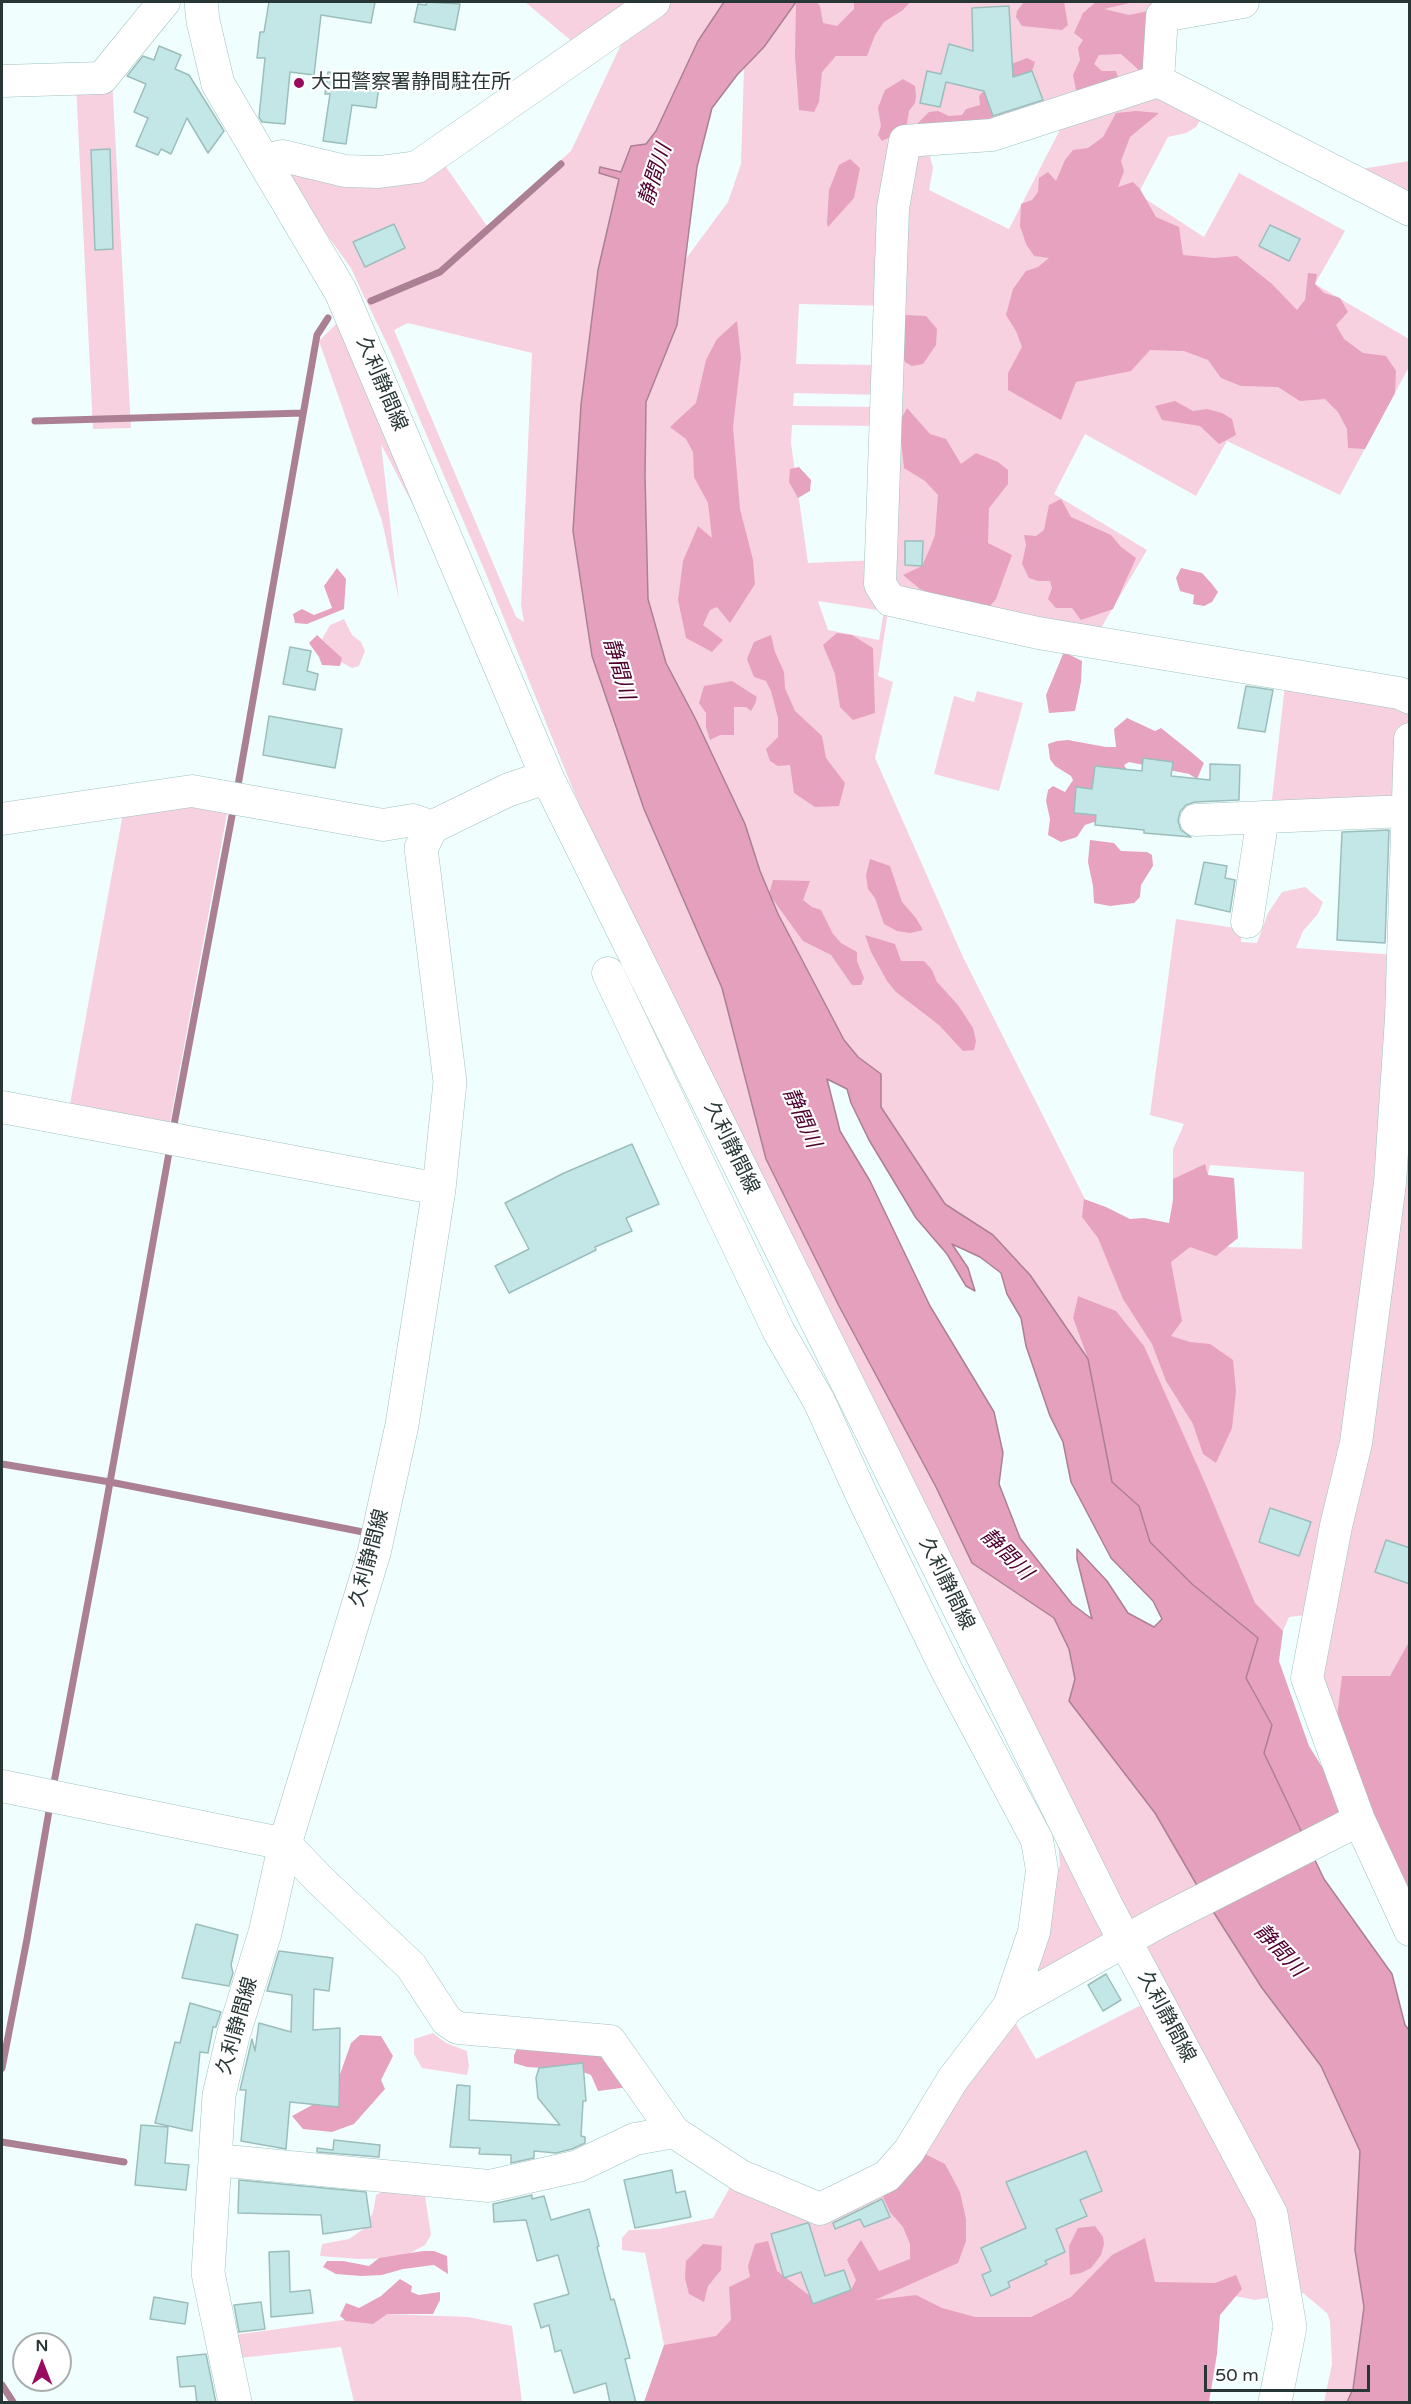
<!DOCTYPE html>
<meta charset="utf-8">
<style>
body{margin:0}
#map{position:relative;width:1411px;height:2404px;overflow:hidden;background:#f0fffe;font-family:"Varela Round",sans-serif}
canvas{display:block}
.frame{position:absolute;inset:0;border:3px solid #283636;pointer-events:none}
.north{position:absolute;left:12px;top:2332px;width:60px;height:60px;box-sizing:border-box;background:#fff;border:2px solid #a9afaf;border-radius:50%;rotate:0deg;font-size:16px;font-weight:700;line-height:24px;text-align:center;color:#283636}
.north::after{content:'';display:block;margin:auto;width:21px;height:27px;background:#980b5f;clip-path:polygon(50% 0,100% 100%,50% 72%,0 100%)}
.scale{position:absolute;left:1204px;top:2365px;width:166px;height:27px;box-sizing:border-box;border:3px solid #283636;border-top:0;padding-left:8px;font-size:18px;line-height:21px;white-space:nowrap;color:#283636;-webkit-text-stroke:4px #fff;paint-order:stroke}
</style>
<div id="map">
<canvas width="1411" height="2404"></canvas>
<div class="frame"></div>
<div class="north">N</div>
<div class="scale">50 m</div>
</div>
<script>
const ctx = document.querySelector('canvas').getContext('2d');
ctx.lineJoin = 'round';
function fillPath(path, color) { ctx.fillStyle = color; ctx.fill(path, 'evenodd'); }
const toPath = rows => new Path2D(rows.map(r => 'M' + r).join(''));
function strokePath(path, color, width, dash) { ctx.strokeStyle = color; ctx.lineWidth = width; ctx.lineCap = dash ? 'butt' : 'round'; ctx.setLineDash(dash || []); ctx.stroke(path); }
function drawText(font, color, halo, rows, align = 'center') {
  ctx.font = font + ' "Varela Round","Noto Sans JP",sans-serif'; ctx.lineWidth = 4.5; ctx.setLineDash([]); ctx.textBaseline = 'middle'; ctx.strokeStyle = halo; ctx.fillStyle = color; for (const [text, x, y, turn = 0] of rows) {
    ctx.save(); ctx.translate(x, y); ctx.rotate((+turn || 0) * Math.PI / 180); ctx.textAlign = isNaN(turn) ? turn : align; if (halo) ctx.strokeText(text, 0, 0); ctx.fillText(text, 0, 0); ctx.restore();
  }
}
fillPath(toPath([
 [525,2,644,2,580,48],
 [664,2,724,2,698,41,656,131,646,144,631,146,644,809,722,988,766,1159,839,1306,936,1487,972,1563,1054,1618,1069,1649,1075,1679,1069,1701,1155,1813,1202,1894,1130,1933,645,956,574,792,484,569,391,352,361,290,351,268,274,162,444,164,487,226,571,151,626,34],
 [408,323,532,353,521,605,524,622,516,617,394,330],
 [796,2,1160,2,1158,81,905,140,888,306,799,304,796,364,886,365,885,395,794,393,793,406,884,407,883,426,792,425,791,443,808,563,878,560,888,612,878,676,893,682,875,758,963,957,1094,1217,1227,1247,1302,1249,1304,1172,1210,1165,1208,1175,1173,1179,1173,1149,1184,1124,1150,1115,1176,919,1242,929,1241,942,1257,943,1268,913,1282,892,1305,887,1323,902,1318,914,1303,931,1296,948,1398,955,1352,1442,1306,1615,1289,1617,1283,1631,1220,1572,1116,1312,1078,1296,1073,1318,1088,1359,1030,1275,993,1235,945,1204,881,1107,881,1074,858,1057,844,1040,778,914,695,718,666,663,648,599,645,476,646,402,677,325,685,260,728,202,741,164,744,68,764,47],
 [818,601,884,611,879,640,828,630],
 [112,78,131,428,93,429,76,85],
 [1157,84,1204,114,1196,127,1186,133,1168,137,1138,194,1204,237,1239,173,1345,231,1315,284,1409,339,1410,365,1340,495,1227,441,1196,496,1085,434,1054,494,1147,550,1094,640,892,598,908,144,940,142,930,156,933,168,929,190,1009,229,1068,114],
 [1409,161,1409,210,1338,173],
 [339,321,370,386,416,511,381,444,399,600,382,521,319,341],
 [344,619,352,635,361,642,365,651,359,666,352,668,341,662,341,658,322,639,330,625],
 [1286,676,1409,700,1409,723,1405,747,1403,811,1270,817],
 [977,691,1023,703,999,791,934,774,954,696,974,702],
 [229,803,168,1133,68,1115,124,808],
 [1409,826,1409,1907,1313,1676,1342,1529],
 [1057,1827,1117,1939,1018,1995,1043,1898,1060,1866],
 [1209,1904,1262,1988,1321,2066,1360,2151,1358,2194,1368,2317,1350,2402,1324,2402,1332,2364,1330,2321,1327,2313,1303,2293,1292,2291,1133,1943],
 [1149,2001,1261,2216,1280,2296,1255,2300,1230,2295,903,2344,673,2356,664,2345,645,2253,622,2250,622,2238,629,2230,658,2229,713,2218,735,2178,819,2213,892,2182,1011,2015,1036,2059],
 [433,2033,446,2043,467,2051,469,2066,467,2075,422,2068,414,2054,414,2039],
 [394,2185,417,2186,425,2196,431,2235,425,2245,401,2258,360,2259,320,2256,322,2244,349,2239,365,2228,373,2212,376,2195],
 [387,2314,468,2317,512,2326,522,2402,354,2402,341,2347,231,2359,227,2336]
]), '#f7d1e0');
fillPath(toPath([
 [796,2,817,2,820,6,823,23,837,26,854,9,854,2,910,2,903,10,884,22,875,35,867,56,836,56,822,72,819,102,814,112,799,110,795,56],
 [1024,2,1064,2,1068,25,1062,30,1022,26,1016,17,1017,11],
 [1096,2,1134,2,1104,9,1129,15,1148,11,1165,62,1140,71,1121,54,1099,55,1094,64,1102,71,1116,71,1118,77,1114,86,1086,96,1076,90,1073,75,1080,60,1078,48,1083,40,1074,33,1083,13],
 [1027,58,1035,62,1032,71,1012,78,1009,65],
 [903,79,915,86,916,96,915,103,909,111,906,129,882,141,878,135,881,126,878,108,885,90],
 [987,88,993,115,992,120,917,124,929,112,938,111,949,116,962,115,966,109,980,105,979,96],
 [1136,111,1159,113,1130,137,1121,161,1124,171,1118,187,1133,182,1140,189,1156,217,1179,227,1183,255,1214,258,1237,256,1272,284,1297,310,1305,300,1308,273,1317,274,1315,284,1324,293,1340,298,1348,312,1336,325,1344,339,1363,353,1386,356,1396,371,1395,393,1365,449,1348,448,1347,429,1338,412,1325,399,1300,401,1278,387,1241,386,1221,378,1208,360,1184,351,1150,350,1131,371,1076,382,1061,420,1008,390,1008,373,1022,347,1016,331,1006,315,1013,289,1026,271,1038,267,1049,258,1034,256,1026,244,1020,226,1021,204,1032,200,1038,192,1039,178,1048,172,1056,181,1065,160,1073,150,1088,148,1103,137,1116,113],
 [850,159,860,168,854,198,828,227,827,223,829,190,839,165],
 [905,315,926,316,937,329,936,345,923,364,912,366,905,362,901,349,901,329],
 [737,321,741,358,733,427,740,509,753,560,755,584,730,623,717,607,710,610,703,625,723,640,712,652,686,638,678,600,683,561,698,526,712,538,708,503,694,477,693,452,686,439,670,427,696,403,706,360,717,339],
 [1175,401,1193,411,1207,409,1222,413,1232,419,1236,435,1219,444,1200,426,1162,420,1155,406],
 [907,408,930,434,946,439,961,464,976,453,998,462,1008,470,1008,484,989,508,988,543,1012,555,996,599,985,612,920,589,903,575,922,566,930,548,935,535,938,495,925,481,904,468,899,423],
 [799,467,811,480,810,491,798,498,789,482,790,469],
 [1061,499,1071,517,1111,535,1121,547,1136,558,1113,609,1081,620,1072,608,1056,608,1048,599,1052,588,1050,581,1038,581,1029,578,1022,564,1026,545,1024,535,1036,536,1044,530,1049,505],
 [337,568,346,579,344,609,307,624,295,623,293,614,302,609,314,615,332,608,324,586],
 [1181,568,1202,573,1212,584,1218,592,1212,602,1204,606,1193,604,1194,595,1180,591,1176,578],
 [837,633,852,635,873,648,875,713,853,720,840,707,835,674,823,645],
 [317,635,342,658,340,666,322,665,319,657,309,643],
 [771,635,775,652,784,672,785,688,795,711,822,736,826,758,845,783,839,806,815,807,794,793,790,765,778,766,770,761,766,749,778,737,778,718,771,691,766,681,754,677,747,659,754,642],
 [1063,654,1068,654,1082,661,1081,682,1075,711,1049,713,1046,695],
 [732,681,757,697,755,704,751,711,746,707,734,707,734,735,720,735,710,740,706,727,706,713,699,703,704,686],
 [1127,718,1155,731,1161,728,1191,752,1204,763,1197,779,1189,774,1129,762,1124,765,1130,776,1100,820,1085,825,1077,837,1061,842,1048,835,1050,819,1046,801,1048,790,1053,786,1065,792,1073,780,1071,776,1055,766,1050,759,1048,744,1057,741,1068,740,1106,747,1116,747,1114,729],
 [1090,840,1114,843,1121,851,1147,852,1152,855,1153,866,1141,885,1140,897,1134,903,1110,906,1094,903,1093,886,1088,862],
 [870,859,890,866,902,902,916,918,923,930,910,933,897,931,884,924,875,898,868,889,866,875],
 [773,880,810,881,803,900,812,907,821,910,833,934,841,943,857,952,857,961,864,978,861,985,852,985,831,955,803,941,769,894],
 [865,935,895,944,901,961,924,961,932,970,937,982,958,1005,973,1028,976,1041,974,1050,963,1051,939,1025,896,992,887,981,871,952],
 [1205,1164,1208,1175,1234,1178,1238,1238,1216,1256,1190,1247,1171,1262,1182,1321,1171,1336,1190,1342,1210,1344,1233,1360,1236,1391,1232,1428,1216,1463,1203,1454,1193,1424,1166,1381,1152,1344,1123,1299,1098,1238,1082,1217,1084,1199,1106,1207,1130,1219,1144,1218,1169,1223,1173,1200,1173,1179],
 [1078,1296,1116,1311,1144,1346,1205,1483,1255,1603,1283,1631,1279,1661,1309,1746,1336,1789,1344,1819,1305,1839,1264,1753,1272,1725,1246,1678,1258,1638,1192,1584,1150,1542,1139,1506,1112,1483,1088,1359,1073,1318],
 [1409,1642,1409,1907,1336,1725,1342,1676,1390,1676],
 [360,2035,381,2036,393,2056,381,2080,385,2089,354,2124,332,2132,303,2129,292,2116,314,2104,338,2080,351,2043],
 [522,2038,610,2054,629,2087,598,2091,591,2075,577,2070,527,2067,514,2063,514,2055],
 [922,2148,927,2155,945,2164,960,2192,966,2219,966,2241,958,2263,875,2300,916,2295,942,2308,975,2317,1031,2317,1071,2297,1112,2255,1145,2238,1155,2282,1215,2283,1236,2275,1242,2289,1220,2315,1217,2354,1209,2402,644,2402,664,2345,716,2336,731,2320,729,2287,750,2277,748,2266,755,2244,768,2241,777,2271,810,2296,825,2299,851,2290,856,2280,847,2260,861,2240,879,2271,910,2259,910,2244,903,2227,890,2212,883,2197,893,2182],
 [1095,2226,1103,2237,1104,2244,1101,2255,1091,2268,1081,2273,1070,2275,1069,2246,1078,2228],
 [703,2244,722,2246,721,2270,708,2286,704,2302,689,2294,685,2278,686,2261],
 [423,2251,434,2251,447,2256,448,2274,434,2265,403,2269,382,2275,361,2276,336,2274,323,2267,327,2261,343,2261,369,2266,379,2258],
 [400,2279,412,2286,411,2292,419,2295,440,2292,440,2300,433,2314,387,2314,373,2324,346,2321,340,2316,346,2303,359,2308,381,2296]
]), '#e7a2bf');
const water = toPath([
 [724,2,796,2,764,47,737,75,712,108,697,167,677,325,646,402,645,476,648,599,666,663,695,718,745,824,760,871,778,914,844,1040,858,1057,881,1074,881,1107,945,1204,993,1235,1030,1275,1088,1359,1112,1482,1139,1506,1150,1542,1192,1584,1258,1638,1246,1678,1272,1725,1264,1753,1324,1879,1392,1974,1405,2025,1409,2030,1409,2402,1347,2402,1353,2389,1364,2307,1355,2250,1360,2151,1321,2066,1262,1988,1202,1894,1155,1813,1069,1701,1075,1679,1069,1649,1054,1618,972,1563,936,1487,839,1306,766,1159,722,988,644,809,592,656,573,531,581,405,598,270,619,179,599,173,600,167,621,172,631,146,646,144,656,131,698,41,724,2],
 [827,1079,847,1089,851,1103,869,1140,916,1218,947,1254,966,1286,975,1291,968,1268,952,1244,980,1257,1001,1273,1007,1294,1021,1318,1026,1346,1050,1416,1063,1442,1071,1482,1111,1558,1153,1601,1162,1619,1154,1627,1128,1613,1107,1581,1077,1549,1077,1559,1092,1619,1072,1604,1020,1538,999,1484,1003,1453,994,1412,930,1306,870,1181,840,1131,827,1079]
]);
fillPath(water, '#e5a0bd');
strokePath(water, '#ac8094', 1.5);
strokePath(toPath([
 [371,301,440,272,561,164],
 [35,421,303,413],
 [237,791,317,335,328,318],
 [173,1130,234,805],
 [2,1464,110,1482,363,1532],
 [53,1788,100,1538,170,1147],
 [2,2068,27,1939,50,1805],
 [2,2142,124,2162],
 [2,2385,13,2402]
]), '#ac8094', 7);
const building = toPath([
 [269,2,375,2,371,23,321,15,314,75,290,72,285,124,262,122,259,117,265,58,257,58,260,32,264,32,269,2],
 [427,2,460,4,455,30,414,22,418,4,426,5,427,2],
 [1009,6,1013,77,1032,71,1043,100,993,116,984,91,946,82,940,107,920,103,927,71,941,74,949,44,973,51,972,8,1009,6],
 [159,46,181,55,175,69,189,75,224,131,208,153,187,118,171,154,161,149,158,155,136,146,148,118,134,112,146,84,127,76,143,56,154,60,159,46],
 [328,72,380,79,376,108,352,105,346,144,323,141,330,94,325,94,328,72],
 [110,149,113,249,95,250,91,150,110,149],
 [394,224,405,248,365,267,353,242,394,224],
 [1270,225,1300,239,1289,261,1259,246,1270,225],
 [905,541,923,541,922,566,905,565,905,541],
 [290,647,311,651,307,671,318,674,315,690,283,684,290,647],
 [1246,686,1273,690,1265,732,1238,728,1246,686],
 [269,716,342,729,335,768,263,755,269,716],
 [1143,758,1173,762,1171,776,1210,780,1210,764,1240,765,1239,800,1195,802,1186,805,1180,812,1178,821,1181,830,1191,837,1144,833,1144,830,1095,825,1096,815,1074,813,1076,787,1092,789,1095,766,1142,771,1143,758],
 [1389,830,1385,943,1337,940,1342,832,1389,830],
 [1204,862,1227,866,1225,878,1235,880,1230,912,1195,904,1204,862],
 [632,1144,659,1204,626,1218,632,1231,595,1247,596,1250,509,1293,495,1266,529,1249,505,1203,564,1173,632,1144],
 [1270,1508,1311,1522,1299,1556,1259,1542,1270,1508],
 [1386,1540,1410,1548,1410,1584,1375,1572,1386,1540],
 [196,1924,238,1935,231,1965,233,1973,229,1986,182,1978,196,1924],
 [279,1951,333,1958,329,1991,314,1989,313,2030,340,2028,339,2107,290,2102,286,2149,241,2141,246,2090,240,2090,252,2039,255,2051,259,2023,291,2032,292,1995,267,1991,279,1951],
 [1106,1974,1121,2000,1103,2011,1088,1985,1106,1974],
 [190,2003,221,2012,216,2027,213,2027,208,2053,200,2052,192,2131,155,2123,175,2042,180,2043,190,2003],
 [583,2063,586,2101,583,2101,581,2136,585,2137,585,2143,572,2149,556,2153,534,2151,534,2158,511,2163,511,2155,479,2154,480,2148,450,2147,457,2085,470,2086,469,2120,560,2125,538,2098,536,2078,539,2068,583,2063],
 [141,2125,168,2127,165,2163,189,2165,186,2190,135,2185,141,2125],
 [334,2140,380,2145,379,2157,317,2152,317,2148,333,2150,334,2140],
 [1086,2151,1102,2191,1080,2200,1087,2216,1056,2229,1065,2252,1045,2261,1047,2264,1008,2282,1010,2287,991,2296,982,2275,991,2271,981,2248,1026,2228,1006,2182,1086,2151],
 [672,2170,676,2193,685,2191,691,2217,635,2228,624,2180,672,2170],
 [239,2180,366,2192,371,2227,323,2234,321,2215,238,2213,239,2180],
 [532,2195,532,2199,544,2196,551,2220,589,2209,599,2246,597,2247,611,2300,614,2299,630,2358,625,2359,636,2403,610,2403,606,2383,574,2393,561,2350,555,2352,549,2325,541,2328,534,2304,569,2294,558,2255,537,2261,526,2220,494,2222,493,2204,532,2195],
 [882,2199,890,2217,864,2227,860,2219,835,2229,833,2223,882,2199],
 [807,2223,809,2224,825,2276,844,2270,851,2290,813,2304,801,2272,784,2278,771,2234,807,2223],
 [289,2251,290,2292,310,2290,313,2313,271,2317,269,2252,289,2251],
 [154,2297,188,2303,185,2324,150,2319,154,2297],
 [261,2302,265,2329,239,2332,234,2305,261,2302],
 [206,2354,216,2403,197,2403,195,2386,180,2387,177,2357,206,2354]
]);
fillPath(building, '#c3e7e6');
strokePath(building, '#9bbebd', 1.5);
const minor = toPath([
 [1243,2,1162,16,1158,81,1410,210],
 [2,81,102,78,164,2],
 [1158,81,992,135,905,141,893,208,880,584,890,600,1038,633,1399,693,1410,698],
 [264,160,283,156,345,171,379,172,417,167,654,2],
 [1410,739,1401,1018,1390,1183,1356,1443,1336,1526,1307,1678,1359,1820,1410,1930],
 [2,819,192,791,383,825,413,820,432,827],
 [1196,820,1406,811],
 [1247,922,1263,817],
 [2,1107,439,1189],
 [2,1786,285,1844,323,1883,411,1966,447,2021,458,2028,610,2041,674,2132,741,2176,820,2209,887,2176,909,2151,953,2079,1009,2006,1034,1932,1042,1870,1037,1840,947,1671,863,1498,819,1401,779,1332,608,973],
 [1009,2006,1159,1922,1359,1820],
 [216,2160,489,2186,578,2166,635,2139,674,2132]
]);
const major = toPath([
 [201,2,203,21,218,84,341,292,547,777,1108,1909,1271,2214,1290,2327,1275,2402],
 [235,2402,208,2273,219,2095,233,2036,265,1933,285,1844,374,1553,402,1425,439,1189,450,1082,421,848,432,827,508,790,547,777]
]);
strokePath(minor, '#9ec2c1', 33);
strokePath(major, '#9ec2c1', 34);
strokePath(minor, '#fff', 32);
strokePath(major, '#fff', 33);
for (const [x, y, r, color] of [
 [299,83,6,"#980b5f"]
]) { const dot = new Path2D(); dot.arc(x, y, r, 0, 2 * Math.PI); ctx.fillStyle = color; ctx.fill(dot); strokePath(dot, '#fff', 2); }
drawText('20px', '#283636', '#fff', [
 ["大田警察署静間駐在所",311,83]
], 'left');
drawText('20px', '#283636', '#fff', [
 ["久利静間線",381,384,67],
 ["久利静間線",731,1148,64],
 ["久利静間線",370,1558,-75],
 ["久利静間線",946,1584,64],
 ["久利静間線",1166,2017,62],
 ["久利静間線",238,2026,-74]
]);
drawText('italic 21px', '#50002f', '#fff', [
 ["静間川",656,175,-72],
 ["静間川",618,669,74],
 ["静間川",801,1118,66],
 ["静間川",1006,1555,45],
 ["静間川",1279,1951,47]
]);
</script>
